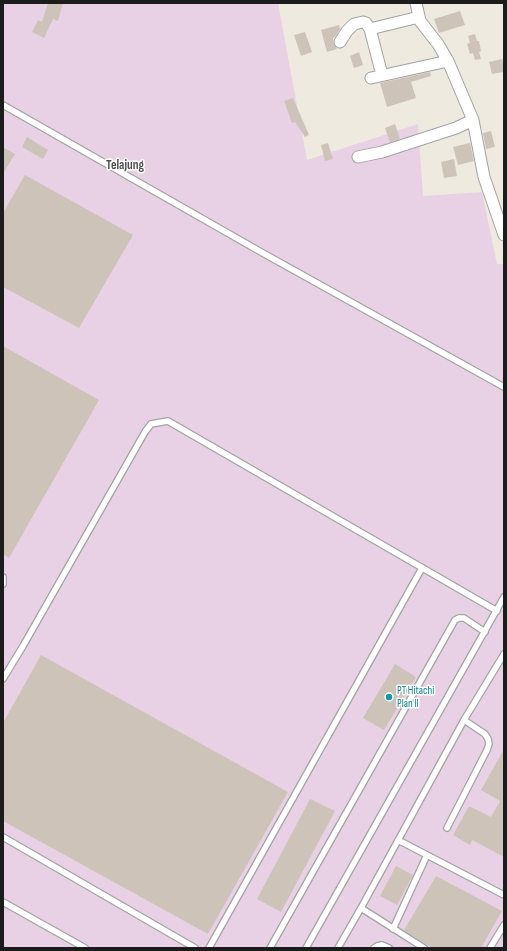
<!DOCTYPE html>
<style>
body{margin:0}
#map{position:relative;width:507px;height:951px;overflow:hidden;background:#eeeae0;font-family:"Sofia Sans Condensed",sans-serif}
canvas{display:block}
.frame{position:absolute;inset:0;border:4px solid #1c1c1c;pointer-events:none}
</style>
<div id="map">
<canvas width="507" height="951"></canvas>
<div class="frame"></div>
</div>
<script>
const ctx = document.querySelector('canvas').getContext('2d');
ctx.lineJoin = 'round';
function fillPath(path, color) { ctx.fillStyle = color; ctx.fill(path, 'evenodd'); }
const toPath = rows => new Path2D(rows.map(r => 'M' + r).join(''));
function strokePath(path, color, width, dash) { ctx.strokeStyle = color; ctx.lineWidth = width; ctx.lineCap = dash ? 'butt' : 'round'; ctx.setLineDash(dash || []); ctx.stroke(path); }
function drawText(font, color, halo, rows, align = 'center') {
  ctx.font = font + ' "Sofia Sans Condensed",sans-serif'; ctx.lineWidth = 3; ctx.setLineDash([]); ctx.textBaseline = 'middle'; ctx.strokeStyle = halo; ctx.fillStyle = color; for (const [text, x, y, turn = 0] of rows) {
    ctx.save(); ctx.translate(x, y); ctx.rotate((+turn || 0) * Math.PI / 180); ctx.textAlign = isNaN(turn) ? turn : align; if (halo) ctx.strokeText(text, 0, 0); ctx.fillText(text, 0, 0); ctx.restore();
  }
}
fillPath(toPath([
 [3,3,278,3,307,160,418,124,423,196,482,192,497,264,504,264,504,948,3,948]
]), '#e8d1e4');
fillPath(toPath([
 [48,3,63,3,58,21,53,19,44,38,32,32,38,20,42,22],
 [460,11,465,25,439,33,434,19],
 [339,25,340,29,335,37,333,38,334,45,337,49,327,52,321,30],
 [305,32,312,52,301,56,294,35],
 [475,34,477,41,479,41,481,51,479,52,481,59,475,60,473,53,470,54,467,44,470,43,468,36],
 [359,52,363,65,354,68,350,56],
 [502,59,504,66,504,72,492,74,489,62],
 [430,72,431,76,411,82,416,98,387,107,380,83],
 [293,98,309,135,305,137,295,122,292,123,284,101],
 [395,124,400,139,390,142,385,128],
 [491,131,495,147,486,149,483,133],
 [27,137,48,150,43,159,22,147],
 [328,143,333,159,325,161,321,145],
 [470,143,474,161,458,165,453,147],
 [3,147,15,154,3,174],
 [454,159,457,176,444,178,441,162],
 [25,175,133,235,79,328,3,287,3,213],
 [3,346,99,400,9,558,3,554],
 [41,655,288,792,208,934,3,821,3,723],
 [395,664,416,677,384,730,363,718],
 [504,749,504,857,472,840,470,845,453,835,469,806,491,817,500,801,481,790],
 [310,799,335,811,281,912,257,899],
 [396,866,413,875,397,905,380,896],
 [436,876,502,911,481,948,432,948,404,930]
]), '#cec3b9');
const lane = toPath([
 [3,105,261,252,504,387],
 [3,577,3,584],
 [3,679,23,646,145,432,151,424,162,422,168,421,497,611],
 [447,828,487,750,489,744,488,739,485,734,464,720],
 [3,837,195,948],
 [398,840,504,895],
 [3,902,85,948],
 [361,908,424,948],
 [393,929,427,855],
 [209,948,422,568],
 [270,948,455,620,459,618,464,618,485,632],
 [306,948,504,597],
 [338,948,361,908,464,720,504,654],
 [374,948,377,946,382,945,389,948],
 [490,948,504,925]
]);
const street = toPath([
 [416,3,420,21,438,44,448,61,473,120,484,177,504,235],
 [370,29,419,17],
 [340,42,347,31,354,24,363,22,366,23,370,29,382,75],
 [371,78,448,61],
 [358,157,382,152,456,128,473,120]
]);
strokePath(lane, '#a3a3a3', 8);
strokePath(street, '#a3a3a3', 13);
strokePath(lane, '#fff', 5.5);
strokePath(street, '#fff', 11);
for (const [x, y, r, color] of [
 [389,697,4,"#0f9aa8"]
]) { const dot = new Path2D(); dot.arc(x, y, r, 0, 2 * Math.PI); ctx.fillStyle = color; ctx.fill(dot); strokePath(dot, '#fff', 1.5); }
drawText('11px', '#0d838f', '#fff', [
 ["PT Hitachi",397,691],
 ["Plan II",397,704]
], 'left');
drawText('bold 13px', '#4f4f4f', '#fff', [
 ["Telajung",125,166]
]);
</script>
